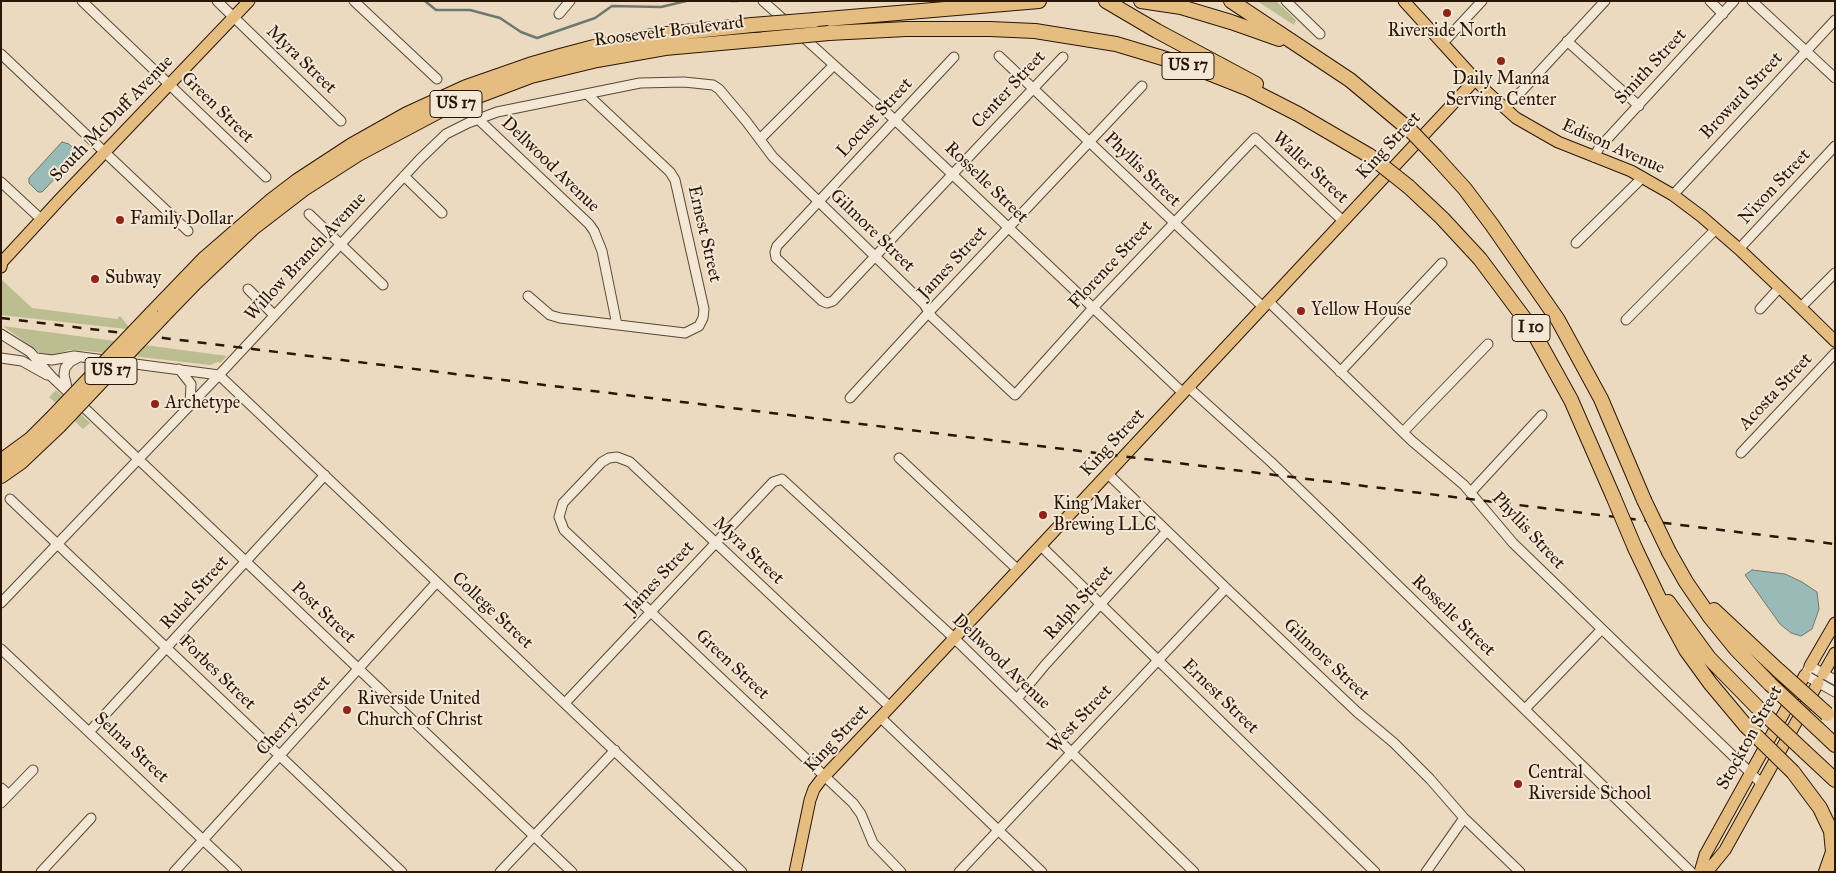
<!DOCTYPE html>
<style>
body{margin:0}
#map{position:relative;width:1836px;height:873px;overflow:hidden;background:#ecdac0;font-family:"IM FELL Great Primer",serif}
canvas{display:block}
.frame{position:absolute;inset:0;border:2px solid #2b1605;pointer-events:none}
</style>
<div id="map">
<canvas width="1836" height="873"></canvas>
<div class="frame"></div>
</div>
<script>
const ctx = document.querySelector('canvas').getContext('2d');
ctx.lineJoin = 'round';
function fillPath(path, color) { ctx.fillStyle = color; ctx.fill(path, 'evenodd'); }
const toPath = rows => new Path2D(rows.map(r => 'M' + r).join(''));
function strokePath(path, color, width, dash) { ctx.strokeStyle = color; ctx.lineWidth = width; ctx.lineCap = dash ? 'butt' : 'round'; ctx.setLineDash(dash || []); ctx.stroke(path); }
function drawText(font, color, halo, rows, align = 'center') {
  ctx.font = font + ' "IM FELL Great Primer",serif'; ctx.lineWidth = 4; ctx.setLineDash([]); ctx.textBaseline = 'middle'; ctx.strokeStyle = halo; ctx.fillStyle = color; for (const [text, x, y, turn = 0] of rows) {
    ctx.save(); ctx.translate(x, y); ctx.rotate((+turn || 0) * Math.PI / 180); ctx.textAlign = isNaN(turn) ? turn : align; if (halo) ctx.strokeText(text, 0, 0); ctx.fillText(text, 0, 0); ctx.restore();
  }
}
fillPath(toPath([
 [1257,1,1276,1,1296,20,1294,25],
 [1,279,32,308,117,319,120,316,129,327,126,329,1,315],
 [3,326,227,356,220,363,218,362,210,365,87,351,69,350,52,356,43,355],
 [56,390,90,423,83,429,49,397]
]), '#bbbe90');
const water = toPath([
 [62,142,69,144,76,151,77,155,45,189,42,192,38,192,29,183,29,178,62,142],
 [1752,570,1785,574,1802,582,1817,592,1819,609,1812,629,1801,636,1791,633,1780,624,1745,575,1752,570]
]);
fillPath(water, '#99bab6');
strokePath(water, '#6d786f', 1);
strokePath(toPath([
 [425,1,436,10,470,10,500,18,521,32,537,38,595,18,612,6,661,7,686,1],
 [731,1,737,1]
]), '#6d786f', 2.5);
const minor = toPath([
 [82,1,266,177],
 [217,1,341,121],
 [354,1,437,79],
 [763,1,895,120,1183,393],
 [1286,1,1320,34],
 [1710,1,1723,14],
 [1752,1,1835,78],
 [559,14,570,1],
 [1567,41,1639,106],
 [1442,44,1482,1],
 [1,54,188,231],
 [999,56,1263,307],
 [954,57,777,246,775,252,776,258,822,301,827,303,833,301,1063,57],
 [1505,109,1605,1],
 [478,119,589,224,594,231,602,251,617,325],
 [760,139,834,65],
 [1594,157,1599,148,1734,1],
 [404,176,442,213],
 [1,182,42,220],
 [1673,195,1835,20],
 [309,214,383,285],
 [1576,243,1643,177],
 [1739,249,1835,146],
 [248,289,274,315],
 [528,296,550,315,560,318,685,333,699,326,703,318,704,309,675,180,670,172,587,94],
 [1268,301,1412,441,1464,485,1513,543,1762,784],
 [1801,307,1835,273],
 [1760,309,1780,287],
 [1626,320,1716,229],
 [1,334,30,352,52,377,572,872],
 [1,358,22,361,47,375],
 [37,358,52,360,74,356,219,375],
 [179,369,191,384,190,405],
 [1340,372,1442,263],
 [219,375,742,872],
 [1188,387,1271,462,1330,519,1691,872],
 [68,391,64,375,65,368,70,362,79,357],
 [850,398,929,312,1142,86],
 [1403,432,1488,344],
 [1741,453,1835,353],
 [899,458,1018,570],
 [1108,474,1226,588,1357,712,1394,743,1430,779,1464,818,1520,872],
 [1471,492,1542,415],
 [10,499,402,872],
 [1041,546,1375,872],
 [1,603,219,375,420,159,446,134,468,123,497,112,640,83,684,82,713,85,719,89,746,121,773,157,924,304,932,317,1015,395,1093,308,1255,138,1343,221],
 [1,649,237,872],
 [1835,680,1810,666,1805,675,1835,692],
 [1017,699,1045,665,1167,531],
 [565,703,773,482,782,479,954,638,1194,872],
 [890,707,630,462,617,457,609,458,602,462,563,503,559,517,564,530,853,803,861,814,873,843,901,872],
 [1525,709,1602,629],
 [880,717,1042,872],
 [89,732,325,475],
 [1,788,9,795],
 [1,803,33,770],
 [41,872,91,818],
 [174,872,437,582],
 [500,872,615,750],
 [959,872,1226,588],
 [1426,872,1464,818]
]);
const major = toPath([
 [1404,1,1486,91,1516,118,1558,142,1631,171,1673,195,1701,216,1739,249,1795,302,1835,341],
 [1,267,2,262,61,198,249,1],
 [1810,666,1835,623],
 [1823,674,1835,653],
 [795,872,810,800,814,789,820,781,890,707,1475,80],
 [1700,872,1705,855,1805,675],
 [1707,872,1725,850,1818,683]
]);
const highway = toPath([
 [1106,1,1157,31,1256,84],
 [1141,1,1181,7,1231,22,1279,39],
 [1231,1,1350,80,1411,131],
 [815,20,1039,1],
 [829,33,906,29,990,29,1035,31,1116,44,1196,68,1249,89,1298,114,1370,156],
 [1436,157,1465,189,1492,225,1558,320,1601,399,1644,500],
 [1409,187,1442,218,1480,259,1530,326,1571,400,1613,496],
 [151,314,204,259,272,200,297,181,352,145,407,114,466,87,529,65,560,56,594,47,657,35,752,25],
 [163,316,195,283,253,228,305,188,358,154,441,110,531,76,597,60,665,48,765,39],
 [1,461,31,439,51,419],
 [1,476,21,462,59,426],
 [1635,548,1668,617,1686,650,1710,683,1746,726],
 [1669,552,1686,582,1710,617,1736,649,1770,684],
 [1668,602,1709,658,1757,707],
 [1714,610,1778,670],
 [1818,729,1835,745],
 [1805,752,1835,780],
 [1793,772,1820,808,1831,831,1833,852,1826,872]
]);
strokePath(minor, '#5b4734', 11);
strokePath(major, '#2b1605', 13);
strokePath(highway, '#2b1605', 16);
strokePath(minor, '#f3e7d6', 9);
strokePath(major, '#e6bd80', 11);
strokePath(highway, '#e6bd80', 14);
strokePath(toPath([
 [1,318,1835,544]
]), '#2b1605', 2.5, [9, 9]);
const highwayBridge = toPath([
 [752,25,815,20],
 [765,39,829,33],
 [1411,131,1436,157],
 [1370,156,1409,187],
 [51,419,151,314],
 [59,426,163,316],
 [1613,496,1635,548],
 [1644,500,1669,552],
 [1778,670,1827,714],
 [1770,684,1818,729],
 [1757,707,1805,752],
 [1746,726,1793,772]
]);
strokePath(highwayBridge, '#2b1605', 16, []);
strokePath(highwayBridge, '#e6bd80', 14);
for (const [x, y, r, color] of [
 [1447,13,5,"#8f2418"],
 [1501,61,5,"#8f2418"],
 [120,220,5,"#8f2418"],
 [95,279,5,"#8f2418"],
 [1301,311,5,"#8f2418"],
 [155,404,5,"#8f2418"],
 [1043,515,5,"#8f2418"],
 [347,710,5,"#8f2418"],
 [1518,784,5,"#8f2418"]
]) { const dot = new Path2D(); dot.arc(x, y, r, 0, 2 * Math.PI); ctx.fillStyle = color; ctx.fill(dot); strokePath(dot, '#f3e7d6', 2); }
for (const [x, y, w] of [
 [1188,66,52],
 [456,104,52],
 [1531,328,38],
 [111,371,52]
]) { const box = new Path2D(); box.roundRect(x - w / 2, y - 13.5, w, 27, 4); ctx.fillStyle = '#f3e7d6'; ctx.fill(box); strokePath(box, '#2b1605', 1); }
drawText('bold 16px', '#2b1605', null, [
 ["US 17",1188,66],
 ["US 17",456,104],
 ["I 10",1531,328],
 ["US 17",111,371]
]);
drawText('18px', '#2b1605', '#f3e7d6', [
 ["Roosevelt Boulevard",669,32,-7],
 ["Myra Street",301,60,44],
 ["Smith Street",1651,67,-47],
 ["Center Street",1009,90,-47],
 ["Broward Street",1742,96,-47],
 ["Green Street",217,108,44],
 ["Locust Street",875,118,-47],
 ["South McDuff Avenue",112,119,-46],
 ["King Street",1389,146,-47],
 ["Edison Avenue",1613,147,24],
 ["Dellwood Avenue",550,165,44],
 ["Waller Street",1310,168,43],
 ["Phyllis Street",1142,170,44],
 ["Rosselle Street",986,183,44],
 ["Nixon Street",1775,187,-47],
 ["Gilmore Street",872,231,44],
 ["Ernest Street",704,234,77],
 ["Willow Branch Avenue",306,257,-47],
 ["James Street",953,263,-47],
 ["Florence Street",1111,265,-47],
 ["Acosta Street",1776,392,-47],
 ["King Street",1113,443,-47],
 ["Phyllis Street",1528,531,47],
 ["Myra Street",748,551,43],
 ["James Street",660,578,-47],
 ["Rubel Street",195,593,-48],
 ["Ralph Street",1079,603,-48],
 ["College Street",492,611,43],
 ["Post Street",323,613,43],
 ["Rosselle Street",1453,616,44],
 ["Gilmore Street",1326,660,43],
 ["Dellwood Avenue",1001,662,44],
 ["Green Street",732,665,43],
 ["Forbes Street",217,673,44],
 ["Ernest Street",1220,697,44],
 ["Cherry Street",294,716,-48],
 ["West Street",1080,719,-47],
 ["Stockton Street",1750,738,-61],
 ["King Street",837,739,-47],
 ["Selma Street",131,748,43]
]);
drawText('18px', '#2b1605', '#f3e7d6', [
 ["Riverside North",1447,32,"center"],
 ["Daily Manna",1501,80,"center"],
 ["Serving Center",1501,101,"center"],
 ["Family Dollar",130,220],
 ["Subway",105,279],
 ["Yellow House",1311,311],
 ["Archetype",165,404],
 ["King Maker",1053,505],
 ["Brewing LLC",1053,526],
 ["Riverside United",357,700],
 ["Church of Christ",357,721],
 ["Central",1528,774],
 ["Riverside School",1528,795]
], 'left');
</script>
